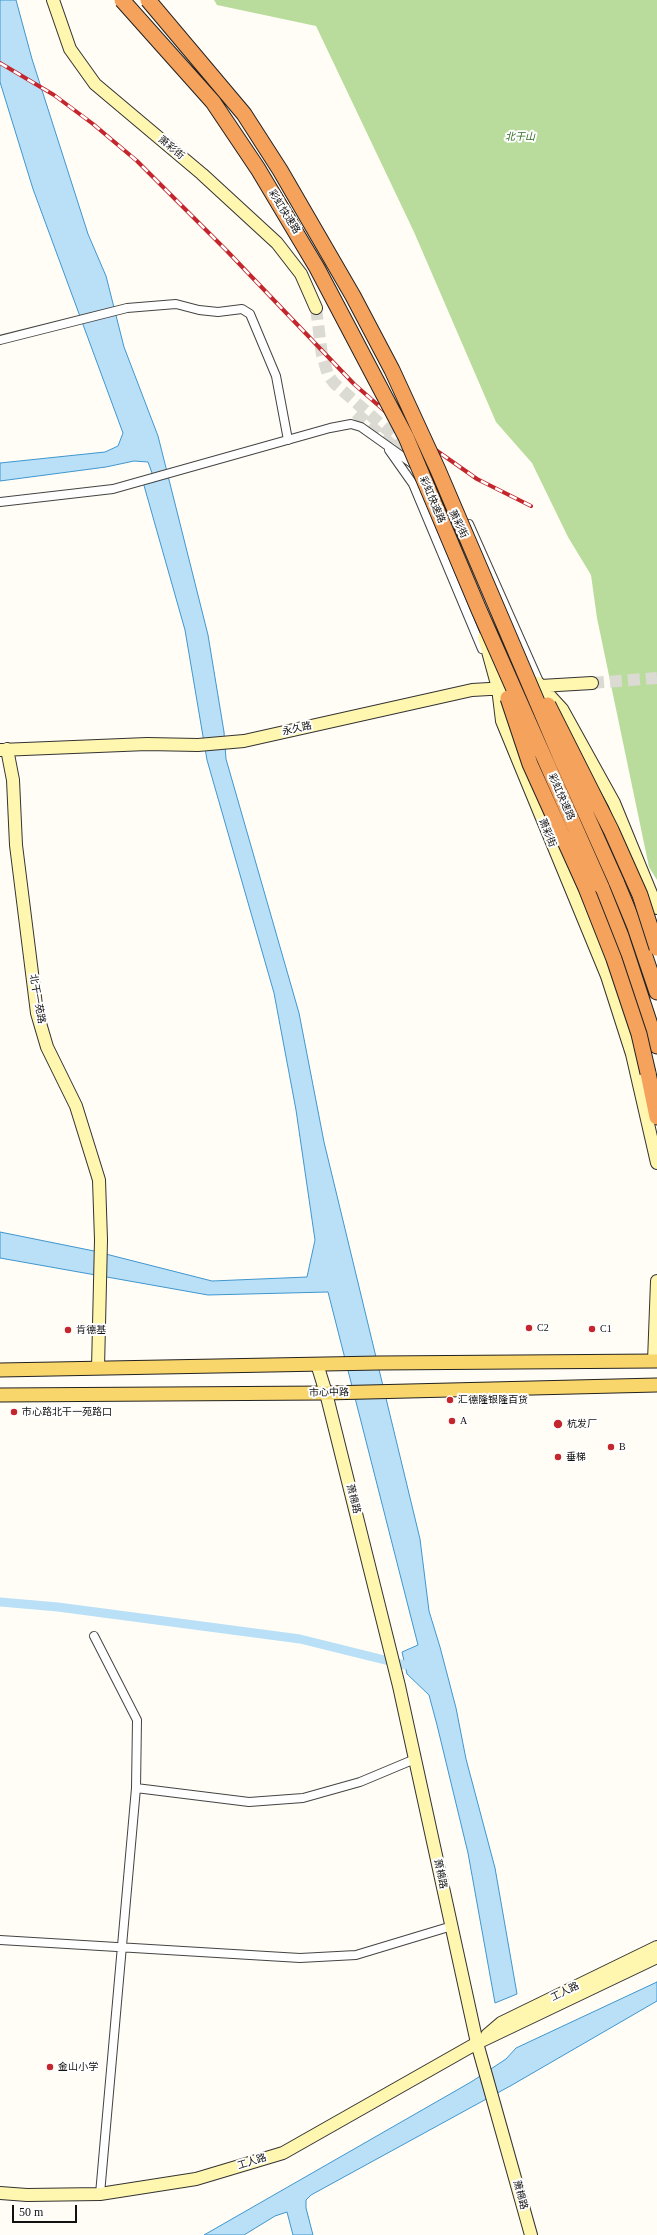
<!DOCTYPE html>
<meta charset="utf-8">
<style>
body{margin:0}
#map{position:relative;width:657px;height:2235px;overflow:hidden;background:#fffdf5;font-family:"Times New Roman",serif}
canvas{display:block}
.scale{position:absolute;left:12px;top:2205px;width:65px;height:18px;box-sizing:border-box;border:2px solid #111;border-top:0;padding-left:5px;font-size:12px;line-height:14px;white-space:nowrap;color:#111;-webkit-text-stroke:3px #fff;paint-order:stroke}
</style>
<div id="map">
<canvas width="657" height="2235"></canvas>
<div class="scale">50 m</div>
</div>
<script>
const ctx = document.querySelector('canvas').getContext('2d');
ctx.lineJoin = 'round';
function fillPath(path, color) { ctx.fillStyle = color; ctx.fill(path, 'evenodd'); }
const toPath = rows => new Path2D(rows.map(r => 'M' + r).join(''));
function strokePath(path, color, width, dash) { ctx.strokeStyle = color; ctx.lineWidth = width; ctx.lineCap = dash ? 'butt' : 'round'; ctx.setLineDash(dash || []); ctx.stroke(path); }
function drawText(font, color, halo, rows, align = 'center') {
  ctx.font = font + ' "Times New Roman","Noto Sans SC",serif'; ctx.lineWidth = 4; ctx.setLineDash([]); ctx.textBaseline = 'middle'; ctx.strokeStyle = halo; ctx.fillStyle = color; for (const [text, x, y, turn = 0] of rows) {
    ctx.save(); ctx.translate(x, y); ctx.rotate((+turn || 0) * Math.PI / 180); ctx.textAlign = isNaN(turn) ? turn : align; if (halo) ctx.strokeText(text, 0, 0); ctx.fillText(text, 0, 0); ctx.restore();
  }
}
fillPath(toPath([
 [214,0,657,0,657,880,649,867,597,618,591,575,568,537,532,463,496,422,414,232,316,26,217,5]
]), '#b9dc9c');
const water = toPath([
 [0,0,16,0,32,59,88,234,106,276,124,347,158,436,208,635,224,732,226,759,299,1013,324,1142,420,1539,429,1611,440,1647,456,1708,466,1759,495,1868,517,1994,495,2003,468,1853,437,1725,429,1695,407,1674,402,1652,418,1645,328,1292,208,1295,0,1258,0,1232,94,1251,212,1281,307,1277,315,1240,296,1110,274,993,207,760,185,630,143,482,152,473,148,462,134,461,106,467,0,481,0,463,105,452,118,446,123,433,33,189,0,82,0,0],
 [657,1982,657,2001,512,2085,311,2195,306,2200,306,2208,313,2235,293,2235,287,2212,275,2216,244,2235,204,2235,471,2082,506,2059,516,2048,657,1982]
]);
fillPath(water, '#b9e0f7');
strokePath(water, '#3f96cf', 1);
strokePath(toPath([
 [0,1602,58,1607,300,1639,405,1665]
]), '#b9e0f7', 9);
strokePath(toPath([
 [316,308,322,355,328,375,334,383,409,449],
 [356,413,403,455],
 [592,683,657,678]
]), '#dbdad3', 12, [12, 6]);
const street = toPath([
 [0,340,127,308,176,304,199,310,218,312,242,309,250,314,276,376,288,440],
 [389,450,413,484,482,649],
 [0,502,113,489,330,428,351,424,361,427,441,484],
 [469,524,541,686],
 [94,1636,137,1720,136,1788,100,2194],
 [136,1788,249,1802,303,1798,360,1782,415,1759],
 [0,1940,300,1958,356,1955,452,1926]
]);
const secondary = toPath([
 [53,0,70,49,95,84,202,174,277,243,301,274,316,308],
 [484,637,498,688,502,721,607,976,632,1054,657,1163],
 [538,683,562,709,614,803,657,908],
 [7,749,13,780,16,845,37,1013,47,1047,76,1106,99,1180,101,1240,98,1368],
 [0,750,147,744,198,745,244,741,472,690,592,683],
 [654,1361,657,1281],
 [317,1364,326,1393,399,1686,477,2043,531,2235],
 [487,2035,501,2023,657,1947],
 [0,2193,27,2195,100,2194,196,2179,283,2153,477,2043,657,1957]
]);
const primary = toPath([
 [0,1370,379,1363,657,1361],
 [0,1395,326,1393,657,1385]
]);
const highway = toPath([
 [616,881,635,927,657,992],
 [601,886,621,936,657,1046],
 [648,1073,657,1117]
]);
strokePath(street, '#444', 10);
strokePath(secondary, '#333', 14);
strokePath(primary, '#222', 15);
strokePath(highway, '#222', 17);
strokePath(street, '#fff', 8);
strokePath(secondary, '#fff6b0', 12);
strokePath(primary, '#f9d66b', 13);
strokePath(highway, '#f5a25d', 15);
const rail = toPath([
 [0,63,54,95,93,124,137,161,227,251,354,384,403,427,477,479,531,506]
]);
strokePath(rail, '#c4262e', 4);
strokePath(rail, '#fff', 2.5, [8]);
const highwayBridge = toPath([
 [122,0,213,102,258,169,317,268,406,437,479,610,601,886],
 [148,0,244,114,280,170,353,296,392,370,438,470,561,758,616,881],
 [508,698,530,764,586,888,614,959,639,1034,648,1073],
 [548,705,611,830,640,895,657,948]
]);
strokePath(highwayBridge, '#222', 17, []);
strokePath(highwayBridge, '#f5a25d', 15);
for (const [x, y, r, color] of [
 [529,1328,4,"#c4262e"],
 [592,1329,4,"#c4262e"],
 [68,1330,4,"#c4262e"],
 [450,1400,4,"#c4262e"],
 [14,1412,4,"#c4262e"],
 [452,1421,4,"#c4262e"],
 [558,1424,5,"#c4262e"],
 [611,1447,4,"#c4262e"],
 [558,1457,4,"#c4262e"],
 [50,2067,4,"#c4262e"]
]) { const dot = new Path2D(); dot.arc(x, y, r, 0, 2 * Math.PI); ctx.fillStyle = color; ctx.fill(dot); strokePath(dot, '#fff', 1.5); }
drawText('italic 10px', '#2f6b1f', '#fff', [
 ["北干山",520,137]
]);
drawText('10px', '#111', '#fff', [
 ["萧彩街",171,148,40],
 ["彩虹快速路",284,212,58],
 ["彩虹快速路",432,500,67],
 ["萧彩街",458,524,64],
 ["永久路",297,729,-13],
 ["彩虹快速路",561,797,66],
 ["萧彩街",547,833,68],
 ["北干一苑路",37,999,80],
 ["市心中路",329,1393,-1],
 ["萧棉路",353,1499,76],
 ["萧棉路",440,1874,78],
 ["工人路",565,1992,-26],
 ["工人路",252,2162,-17],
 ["萧棉路",520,2195,75]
]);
drawText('10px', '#111', '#fff', [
 ["C2",537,1328],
 ["C1",600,1329],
 ["肯德基",76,1330],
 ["汇德隆银隆百货",458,1400],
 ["市心路北干一苑路口",22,1412],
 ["A",460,1421],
 ["杭发厂",567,1424],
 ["B",619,1447],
 ["垂梯",566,1457],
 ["金山小学",58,2067]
], 'left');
</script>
